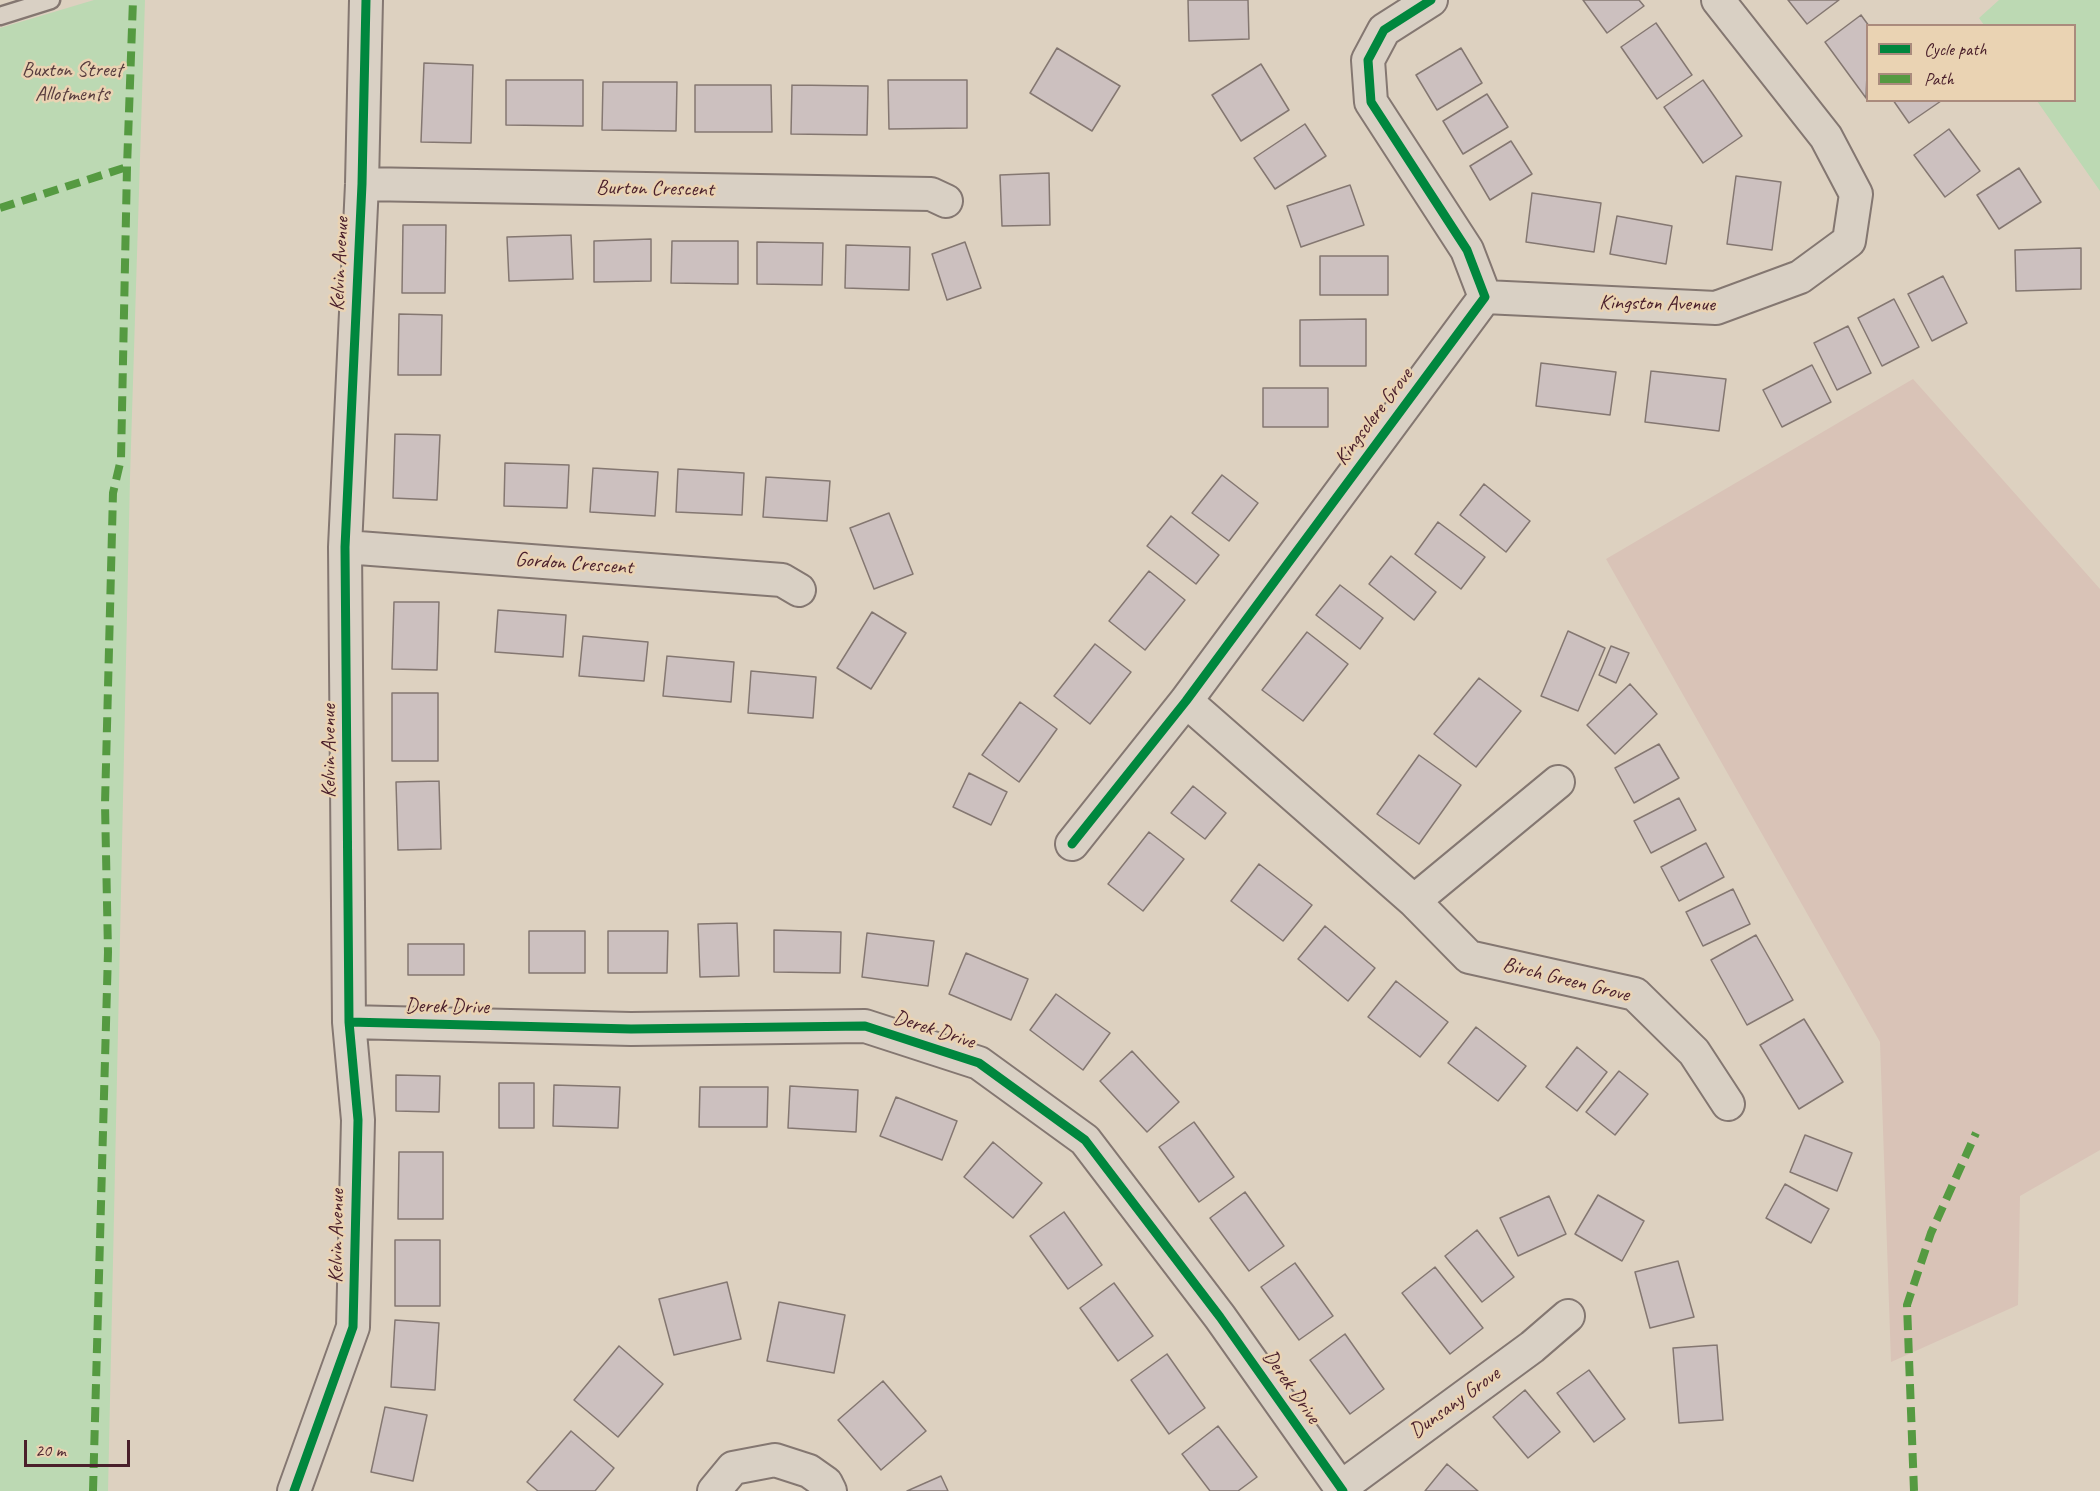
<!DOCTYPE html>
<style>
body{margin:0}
#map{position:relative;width:2100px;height:1491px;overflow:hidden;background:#ddd1c0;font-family:Caveat,sans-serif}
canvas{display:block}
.legend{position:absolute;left:1866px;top:24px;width:210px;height:78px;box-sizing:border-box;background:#ead3b3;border:2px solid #aa8b7d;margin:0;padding:8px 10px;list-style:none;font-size:18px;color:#4a1f2b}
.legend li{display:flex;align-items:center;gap:12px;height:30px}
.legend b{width:30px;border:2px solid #aa8b7d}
.scale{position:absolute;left:24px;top:1440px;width:106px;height:27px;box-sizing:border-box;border:3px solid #4a1f2b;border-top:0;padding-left:8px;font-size:18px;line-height:21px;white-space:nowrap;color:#4a1f2b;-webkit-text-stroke:4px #ead3b3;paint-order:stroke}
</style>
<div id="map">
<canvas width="2100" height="1491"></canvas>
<ul class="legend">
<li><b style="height:8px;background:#00873e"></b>Cycle path</li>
<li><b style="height:8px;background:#559a41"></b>Path</li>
</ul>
<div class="scale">20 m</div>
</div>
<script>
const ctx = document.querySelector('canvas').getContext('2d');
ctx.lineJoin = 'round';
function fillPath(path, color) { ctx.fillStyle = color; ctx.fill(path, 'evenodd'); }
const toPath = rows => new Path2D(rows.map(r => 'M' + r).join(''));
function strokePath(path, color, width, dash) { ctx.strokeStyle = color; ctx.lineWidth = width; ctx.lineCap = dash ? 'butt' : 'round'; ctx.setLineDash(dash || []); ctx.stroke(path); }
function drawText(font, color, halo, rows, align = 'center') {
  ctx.font = font + ' Caveat,sans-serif'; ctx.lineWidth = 5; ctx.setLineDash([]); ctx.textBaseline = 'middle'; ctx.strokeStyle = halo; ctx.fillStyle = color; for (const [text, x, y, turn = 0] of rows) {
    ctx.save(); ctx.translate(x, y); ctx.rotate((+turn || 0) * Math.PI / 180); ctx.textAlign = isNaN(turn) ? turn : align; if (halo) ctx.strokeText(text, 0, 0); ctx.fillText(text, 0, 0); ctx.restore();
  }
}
fillPath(toPath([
 [1913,379,2100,589,2100,1150,2020,1196,2018,1305,1891,1362,1880,1042,1606,559]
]), '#d9c3b7');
fillPath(toPath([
 [94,0,145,0,130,477,108,1491,0,1491,0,28],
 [1999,0,2100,0,2100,191,2037,101,2074,100,2074,26,1984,25,1979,18]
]), '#bcd9b3');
const building = toPath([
 [1188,0,1248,0,1249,39,1189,41,1188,0],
 [1583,0,1639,0,1644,6,1607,33,1583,0],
 [1788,0,1839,0,1807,24,1788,0],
 [1861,15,1869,26,1866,98,1825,42,1861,15],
 [1656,23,1692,75,1657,99,1621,47,1656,23],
 [1057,48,1120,86,1092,131,1030,93,1057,48],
 [1461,48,1482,83,1437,110,1416,75,1461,48],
 [424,63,473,65,471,143,421,142,424,63],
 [1261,64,1289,110,1241,141,1212,95,1261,64],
 [506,80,583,80,583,126,506,125,506,80],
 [888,80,967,80,967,128,889,129,888,80],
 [1703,80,1742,136,1703,163,1664,107,1703,80],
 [603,82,677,82,676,131,602,130,603,82],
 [695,85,771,85,772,132,695,132,695,85],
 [792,85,868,86,867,135,791,134,792,85],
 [1487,94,1508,127,1463,154,1443,121,1487,94],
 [1893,100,1940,100,1941,101,1909,123,1893,100],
 [1305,124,1326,156,1275,189,1254,158,1305,124],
 [1949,129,1980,171,1945,197,1914,155,1949,129],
 [1511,141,1532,174,1490,200,1470,166,1511,141],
 [2019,168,2041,202,1999,229,1977,195,2019,168],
 [1049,173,1050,225,1002,226,1000,175,1049,173],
 [1736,176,1781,182,1772,250,1727,244,1736,176],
 [1350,185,1364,225,1301,247,1287,206,1350,185],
 [1532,193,1601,203,1594,252,1526,242,1532,193],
 [1617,216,1672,226,1666,264,1610,254,1617,216],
 [403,225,446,225,445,293,402,293,403,225],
 [571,235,573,279,509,281,507,237,571,235],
 [651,239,651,281,594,282,594,241,651,239],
 [672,241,738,241,738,284,671,283,672,241],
 [757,242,823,243,822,285,757,284,757,242],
 [965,242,981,288,947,300,932,254,965,242],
 [846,245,910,247,909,290,845,288,846,245],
 [2081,248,2081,289,2016,291,2015,250,2081,248],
 [1320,256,1388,256,1388,295,1320,295,1320,256],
 [1943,276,1967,323,1932,341,1908,294,1943,276],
 [1894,299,1919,347,1882,366,1858,318,1894,299],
 [399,314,442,315,441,375,398,375,399,314],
 [1366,319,1366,366,1300,366,1300,320,1366,319],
 [1848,326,1871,373,1837,390,1814,343,1848,326],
 [1541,363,1616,372,1610,415,1536,406,1541,363],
 [1812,365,1831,402,1782,427,1763,390,1812,365],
 [1651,371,1726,379,1719,431,1645,422,1651,371],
 [1263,388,1328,388,1328,427,1263,427,1263,388],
 [395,434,440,435,437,500,393,498,395,434],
 [505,463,569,465,567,508,504,506,505,463],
 [593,468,658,472,655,516,590,512,593,468],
 [678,469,744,473,742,515,676,512,678,469],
 [1222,475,1258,503,1229,541,1192,513,1222,475],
 [766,477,830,481,827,521,763,517,766,477],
 [1484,484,1530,521,1506,552,1460,515,1484,484],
 [889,513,913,574,874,589,850,528,889,513],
 [1171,516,1219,555,1196,584,1147,546,1171,516],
 [1438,522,1485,557,1461,589,1415,554,1438,522],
 [1391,556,1436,592,1414,620,1369,584,1391,556],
 [1149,571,1185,600,1145,650,1109,621,1149,571],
 [1340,585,1383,618,1360,649,1316,615,1340,585],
 [394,602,439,602,437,670,392,669,394,602],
 [498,610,566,615,563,657,495,652,498,610],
 [872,612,906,633,871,689,837,668,872,612],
 [1568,631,1605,648,1578,711,1541,696,1568,631],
 [1307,632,1348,664,1303,721,1262,690,1307,632],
 [583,636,648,642,644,681,579,676,583,636],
 [1095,644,1131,672,1090,724,1054,696,1095,644],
 [1611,646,1629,653,1616,683,1599,675,1611,646],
 [667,656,734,662,731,702,663,696,667,656],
 [751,671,816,677,813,718,748,713,751,671],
 [1479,678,1521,711,1476,767,1434,734,1479,678],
 [1630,684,1657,714,1615,754,1587,725,1630,684],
 [392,693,438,693,438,761,392,761,392,693],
 [1020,702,1057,729,1019,782,982,755,1020,702],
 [1659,744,1679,778,1634,803,1615,768,1659,744],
 [1419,755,1461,785,1419,844,1377,814,1419,755],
 [969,773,1007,792,991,825,953,807,969,773],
 [439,781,441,849,398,850,396,782,439,781],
 [1193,786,1226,813,1205,839,1171,813,1193,786],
 [1679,798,1696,830,1651,853,1634,821,1679,798],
 [1149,832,1184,859,1143,911,1108,884,1149,832],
 [1706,843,1724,877,1679,901,1661,867,1706,843],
 [1259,864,1312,905,1283,941,1231,901,1259,864],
 [1733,889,1750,924,1703,946,1686,912,1733,889],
 [737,923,739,976,700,977,698,924,737,923],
 [1325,926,1375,968,1348,1001,1298,959,1325,926],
 [774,930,841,932,840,973,774,972,774,930],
 [529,931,585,931,585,973,529,973,529,931],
 [608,931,668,931,667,973,608,973,608,931],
 [867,933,934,941,928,986,862,977,867,933],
 [1756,935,1793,1000,1747,1025,1711,960,1756,935],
 [408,944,464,944,464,975,408,975,408,944],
 [966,953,1028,979,1011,1020,949,994,966,953],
 [1396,981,1448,1022,1420,1057,1368,1017,1396,981],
 [1056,994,1110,1033,1083,1070,1030,1030,1056,994],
 [1804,1019,1843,1082,1799,1109,1760,1045,1804,1019],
 [1476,1027,1526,1066,1498,1101,1448,1063,1476,1027],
 [1577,1047,1607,1072,1577,1111,1546,1087,1577,1047],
 [1132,1051,1179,1102,1147,1132,1100,1081,1132,1051],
 [1619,1071,1648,1094,1615,1135,1586,1112,1619,1071],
 [396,1075,440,1076,439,1112,396,1111,396,1075],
 [499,1083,534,1083,534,1128,499,1128,499,1083],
 [554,1085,620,1087,618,1128,553,1126,554,1085],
 [790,1086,858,1090,856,1132,788,1128,790,1086],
 [700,1087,768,1087,767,1127,699,1127,700,1087],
 [896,1097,957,1121,942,1160,880,1136,896,1097],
 [1194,1122,1234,1177,1199,1202,1159,1147,1194,1122],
 [1805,1135,1852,1153,1837,1191,1790,1172,1805,1135],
 [993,1142,1042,1183,1013,1218,964,1177,993,1142],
 [399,1152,443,1152,443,1219,398,1219,399,1152],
 [1785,1184,1829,1209,1811,1243,1766,1218,1785,1184],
 [1245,1192,1284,1246,1249,1271,1210,1218,1245,1192],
 [1598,1195,1644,1221,1622,1261,1575,1234,1598,1195],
 [1549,1196,1566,1234,1518,1256,1500,1218,1549,1196],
 [1064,1212,1102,1265,1068,1289,1030,1236,1064,1212],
 [1477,1230,1514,1277,1482,1302,1445,1256,1477,1230],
 [395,1240,440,1240,440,1306,395,1306,395,1240],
 [1678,1261,1694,1317,1650,1328,1635,1272,1678,1261],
 [1295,1263,1333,1316,1299,1340,1261,1287,1295,1263],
 [1435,1267,1483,1328,1450,1354,1402,1293,1435,1267],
 [727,1282,741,1339,674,1355,659,1299,727,1282],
 [1114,1283,1153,1336,1118,1361,1080,1308,1114,1283],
 [779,1302,845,1315,834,1373,767,1361,779,1302],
 [395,1320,439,1323,435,1390,391,1387,395,1320],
 [1345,1334,1384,1389,1350,1414,1310,1360,1345,1334],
 [1717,1345,1723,1420,1679,1423,1673,1348,1717,1345],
 [619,1346,663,1384,618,1437,574,1400,619,1346],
 [1167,1354,1205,1408,1169,1434,1131,1380,1167,1354],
 [1589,1370,1625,1419,1594,1442,1557,1393,1589,1370],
 [883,1381,926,1431,881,1470,838,1420,883,1381],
 [1525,1390,1560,1432,1528,1458,1493,1417,1525,1390],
 [385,1407,427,1415,413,1481,371,1472,385,1407],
 [1218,1426,1257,1477,1238,1491,1210,1491,1182,1454,1218,1426],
 [571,1431,614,1468,595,1491,538,1491,527,1482,571,1431],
 [1447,1464,1478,1491,1425,1491,1447,1464],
 [941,1476,948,1491,907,1491,941,1476]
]);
fillPath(building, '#ccc0bf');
strokePath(building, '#847771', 1.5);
const lane = toPath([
 [0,16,51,0]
]);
const street = toPath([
 [362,184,931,194,946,201],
 [1485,297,1716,308,1800,277,1849,241,1856,194,1826,137,1718,0],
 [345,547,782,580,799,590],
 [1186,701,1414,901,1469,957,1635,994,1694,1052,1728,1104],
 [1072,844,1186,701,1485,297,1467,250,1371,102,1368,60,1384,30,1431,0],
 [1414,901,1558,782],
 [349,1022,631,1029,865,1026,979,1063,1085,1140,1220,1317,1343,1491],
 [1340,1488,1532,1347,1568,1316],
 [294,1491,353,1327,358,1120,349,1022,345,547,362,184,366,0],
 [714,1491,733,1468,775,1460,809,1471,826,1483,830,1491]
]);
strokePath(lane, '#847771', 21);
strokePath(street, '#847771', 36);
strokePath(lane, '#d9d0c4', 16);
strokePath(street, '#d9d0c4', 32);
strokePath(toPath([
 [0,208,127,167],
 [93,1491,108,952,105,804,113,493,121,459,127,167,133,0],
 [1914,1491,1907,1305,1931,1233,1976,1133]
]), '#559a41', 8, [15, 8]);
strokePath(toPath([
 [1072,844,1186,701,1485,297,1467,250,1371,102,1368,60,1384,30,1431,0],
 [349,1022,631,1029,865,1026,979,1063,1085,1140,1220,1317,1343,1491],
 [294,1491,353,1327,358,1120,349,1022,345,547,362,184,366,0]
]), '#00873e', 9);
drawText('21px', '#573c3e', '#ead3b3', [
 ["Buxton Street",72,70],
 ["Allotments",72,94]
]);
drawText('21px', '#4a1f2b', '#ead3b3', [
 ["Burton Crescent",655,189,1],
 ["Kelvin Avenue",340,264,-87],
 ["Kingston Avenue",1657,304,1],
 ["Kingsclere Grove",1374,417,-53],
 ["Gordon Crescent",574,564,4],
 ["Kelvin Avenue",329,751,-90],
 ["Birch Green Grove",1566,980,14],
 ["Derek Drive",447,1007,1],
 ["Derek Drive",934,1030,18],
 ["Kelvin Avenue",337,1236,-89],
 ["Derek Drive",1291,1387,55],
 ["Dunsany Grove",1455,1403,-36]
]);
</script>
